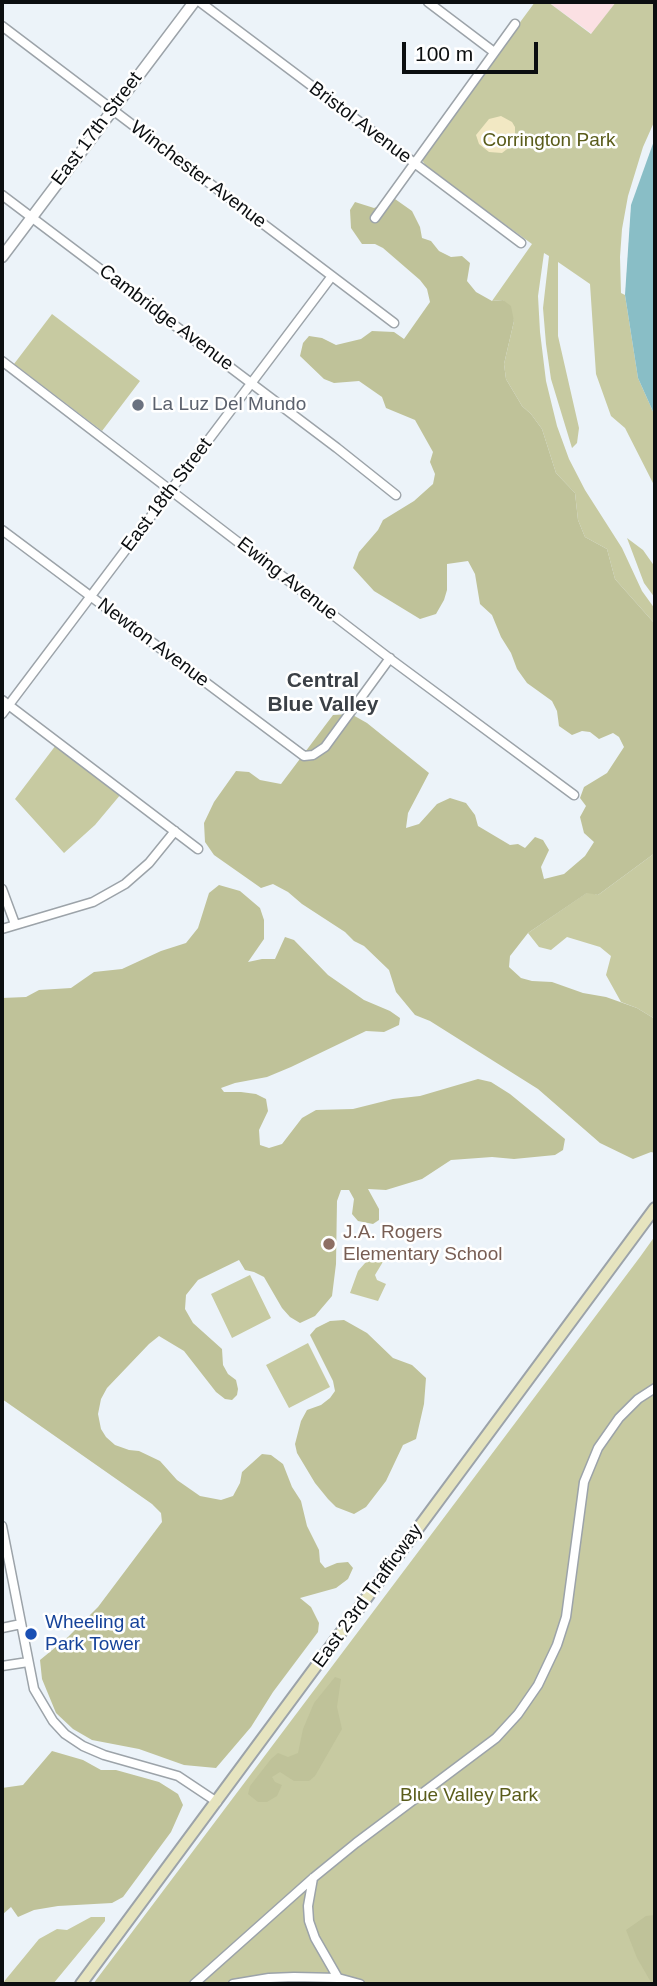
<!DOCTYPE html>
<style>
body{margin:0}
#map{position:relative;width:657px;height:1986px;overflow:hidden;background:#ecf3f9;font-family:Arial,sans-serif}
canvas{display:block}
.frame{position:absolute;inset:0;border:4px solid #0b0e10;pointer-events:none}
.scale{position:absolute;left:402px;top:42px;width:136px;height:32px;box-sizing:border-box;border:4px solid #0b0e10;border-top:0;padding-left:9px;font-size:21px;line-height:24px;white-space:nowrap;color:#0b0e10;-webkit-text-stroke:5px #fff;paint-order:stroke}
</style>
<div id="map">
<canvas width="657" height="1986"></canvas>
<div class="frame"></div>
<div class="scale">100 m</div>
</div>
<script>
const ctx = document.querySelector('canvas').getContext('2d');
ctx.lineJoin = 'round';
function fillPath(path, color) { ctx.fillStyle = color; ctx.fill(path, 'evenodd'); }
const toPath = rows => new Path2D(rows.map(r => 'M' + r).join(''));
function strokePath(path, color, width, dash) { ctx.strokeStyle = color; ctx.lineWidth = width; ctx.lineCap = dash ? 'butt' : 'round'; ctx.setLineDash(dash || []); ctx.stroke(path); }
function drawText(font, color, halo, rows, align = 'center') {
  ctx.font = font + ' Arial,sans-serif'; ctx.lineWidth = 5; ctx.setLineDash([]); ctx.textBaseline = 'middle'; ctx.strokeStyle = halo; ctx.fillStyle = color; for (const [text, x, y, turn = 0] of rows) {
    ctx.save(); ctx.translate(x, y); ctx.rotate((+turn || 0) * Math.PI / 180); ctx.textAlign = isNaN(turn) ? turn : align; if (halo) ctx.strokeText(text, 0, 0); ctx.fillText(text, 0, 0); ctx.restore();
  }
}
fillPath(toPath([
 [548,2,616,2,592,34]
]), '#fbe0e3');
fillPath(toPath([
 [535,2,548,2,591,34,616,2,655,2,655,120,643,147,628,196,622,229,620,257,621,293,625,295,638,378,655,416,655,487,625,428,611,416,596,374,590,284,558,262,558,336,579,428,577,443,572,448,551,379,546,344,543,308,549,256,544,253,538,296,540,332,546,381,557,426,569,459,585,490,622,548,642,591,655,609,655,624,615,579,607,549,585,537,578,520,575,493,556,473,542,429,531,414,522,406,506,379,504,364,514,321,503,300,492,301,532,244,427,168,422,160,422,155],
 [52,314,140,381,102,431,14,364],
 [627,538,643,550,655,567,655,598,644,583],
 [56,745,121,794,95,825,64,853,15,799],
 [655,853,655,1019,637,1008,621,1002,606,975,611,956,600,947,567,937,551,950,539,947,528,933,588,892,598,895],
 [655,1236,655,1984,93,1984,640,1257],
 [373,1254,384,1260,375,1275,377,1280,386,1284,378,1301,350,1293,358,1271],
 [250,1275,271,1318,232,1338,211,1294],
 [308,1343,330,1387,289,1408,266,1365],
 [91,1917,105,1917,105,1921,53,1984,2,1984,39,1939,57,1929,67,1930]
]), '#c7caa1');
fillPath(toPath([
 [395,199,412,211,420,227,422,238,431,241,439,251,451,257,462,256,470,263,467,281,476,292,492,301,503,300,511,306,514,321,504,364,506,379,522,406,531,414,542,429,556,473,575,493,578,520,585,537,607,549,615,579,655,624,655,853,598,895,587,893,528,933,510,956,509,967,521,978,532,981,552,982,583,993,606,997,637,1008,655,1019,655,1153,651,1152,633,1159,600,1143,538,1089,430,1021,415,1015,396,992,389,970,364,946,354,941,345,932,302,904,288,892,273,884,261,888,214,855,205,842,204,823,214,802,236,771,249,772,260,780,281,784,333,715,351,714,367,723,429,773,408,813,406,828,419,824,437,804,450,798,466,803,475,815,478,826,510,845,518,844,525,848,535,837,543,840,549,850,541,867,544,879,564,874,585,856,594,842,584,833,580,817,586,806,580,798,584,787,607,773,624,747,619,737,613,733,599,739,590,732,582,731,572,735,559,726,557,711,552,701,527,683,517,669,511,653,501,637,492,615,480,604,475,574,468,561,447,564,447,590,444,600,436,614,420,619,374,591,353,568,359,552,378,530,383,520,414,501,433,484,435,474,430,462,433,452,415,420,386,408,382,397,359,381,334,383,324,379,300,356,303,343,309,336,322,338,336,345,361,339,372,331,394,332,404,339,430,302,427,289,420,280,383,248,375,244,362,244,351,228,350,210,355,202,374,208],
 [219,885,240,891,260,908,264,920,264,939,248,962,262,959,275,959,285,937,294,940,328,975,364,1000,390,1011,400,1018,399,1025,384,1032,366,1031,291,1067,267,1077,235,1083,221,1088,224,1092,241,1092,256,1094,266,1099,268,1111,259,1130,260,1145,269,1148,282,1144,302,1118,316,1110,353,1109,393,1099,420,1096,478,1079,491,1082,510,1094,565,1139,563,1150,555,1155,514,1159,492,1157,451,1160,422,1179,386,1190,368,1189,379,1209,379,1220,373,1224,358,1221,352,1214,354,1199,349,1190,341,1190,337,1201,336,1264,332,1296,315,1316,300,1323,290,1317,282,1308,264,1277,254,1272,245,1270,239,1260,198,1280,186,1295,185,1309,193,1323,222,1349,223,1365,228,1374,236,1380,238,1389,237,1395,232,1400,225,1399,216,1392,184,1351,159,1336,149,1344,107,1388,101,1399,98,1414,101,1429,106,1437,115,1445,129,1450,139,1451,160,1461,177,1480,200,1496,221,1500,233,1496,240,1483,242,1472,262,1454,271,1455,283,1464,292,1487,301,1501,307,1526,319,1550,320,1562,325,1568,337,1563,348,1562,353,1568,348,1579,336,1588,300,1598,311,1607,319,1623,318,1632,273,1692,251,1727,216,1768,184,1765,139,1749,92,1740,73,1729,56,1713,42,1679,40,1660,68,1637,98,1607,162,1522,161,1513,152,1504,2,1399,2,998,26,997,39,990,71,988,94,972,122,969,161,951,186,943,198,928,209,893],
 [344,1320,367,1333,393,1358,412,1365,426,1378,424,1404,416,1439,403,1445,386,1481,366,1507,354,1514,336,1507,328,1499,315,1483,297,1453,295,1444,301,1421,307,1410,321,1405,330,1398,335,1391,333,1381,310,1335,316,1328,330,1321],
 [335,1677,341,1679,337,1707,342,1729,315,1776,309,1781,294,1781,280,1772,272,1777,275,1782,282,1785,277,1796,267,1802,258,1802,248,1794,250,1786,271,1759,278,1753,288,1757,298,1753,303,1729,314,1703],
 [52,1751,83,1760,101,1770,116,1770,159,1782,178,1794,183,1805,171,1832,123,1897,112,1903,58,1906,34,1910,18,1917,11,1907,2,1915,2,1788,23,1785],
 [655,1915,655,1984,652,1984,637,1958,626,1930,646,1916]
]), '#bfc299');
fillPath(toPath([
 [501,116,512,122,515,127,515,143,502,153,489,152,479,144,476,135,489,119]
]), '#f2e8c3');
fillPath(toPath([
 [655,138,655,416,638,378,625,295,631,205]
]), '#89bec6');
const minor = toPath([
 [200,2,521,243],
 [428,2,494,52],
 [2,26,394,323],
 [2,195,337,448,396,495],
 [375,218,515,24],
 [2,361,393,661,574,795],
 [2,530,304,756,313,755,325,747,390,658],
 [2,700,198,849],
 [2,714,332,276],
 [2,889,15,924],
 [2,929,93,902,125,884,149,863,175,831],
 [2,1526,34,1689,53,1721,65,1734,83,1746,104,1755,178,1776,217,1802],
 [2,1628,21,1624],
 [2,1666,28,1662],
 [313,1878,308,1906,309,1921,315,1938,338,1978],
 [194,1984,313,1878,356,1843,496,1738,518,1714,538,1685,557,1645,566,1617,584,1482,598,1448,619,1418,638,1399,655,1388],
 [233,1984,269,1978,294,1977,338,1978,360,1984]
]);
const tertiary = toPath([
 [2,257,194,2]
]);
const secondary = toPath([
 [81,1984,655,1208]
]);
strokePath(minor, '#9ca3a9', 11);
strokePath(tertiary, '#9ca3a9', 13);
strokePath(secondary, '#9ca3a9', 14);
strokePath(minor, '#fff', 8);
strokePath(tertiary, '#fff', 10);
strokePath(secondary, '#e6e4bf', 10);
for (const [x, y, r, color] of [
 [138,405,7,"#6b7280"],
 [329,1244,7,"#8d6e63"],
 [31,1634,7,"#1a4fb4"]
]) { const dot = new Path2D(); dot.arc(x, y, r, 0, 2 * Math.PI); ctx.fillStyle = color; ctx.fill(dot); strokePath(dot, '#fff', 2.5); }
drawText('19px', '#0b0e10', '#fff', [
 ["Bristol Avenue",360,123,37],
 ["East 17th Street",97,129,-53],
 ["Winchester Avenue",198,175,37],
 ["Cambridge Avenue",166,318,37],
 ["East 18th Street",167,495,-53],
 ["Ewing Avenue",287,579,38],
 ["Newton Avenue",153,643,37],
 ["East 23rd Trafficway",368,1596,-54]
]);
drawText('19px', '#5a5c1b', '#fff', [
 ["Corrington Park",549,141],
 ["Blue Valley Park",469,1796]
]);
drawText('19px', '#5b616d', '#fff', [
 ["La Luz Del Mundo",152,405]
], 'left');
drawText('19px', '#785e54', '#fff', [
 ["J.A. Rogers",343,1233],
 ["Elementary School",343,1255]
], 'left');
drawText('19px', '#164399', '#fff', [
 ["Wheeling at",45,1623],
 ["Park Tower",45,1645]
], 'left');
drawText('bold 21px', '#3b4046', '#fff', [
 ["Central",323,681],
 ["Blue Valley",323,705]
]);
</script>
